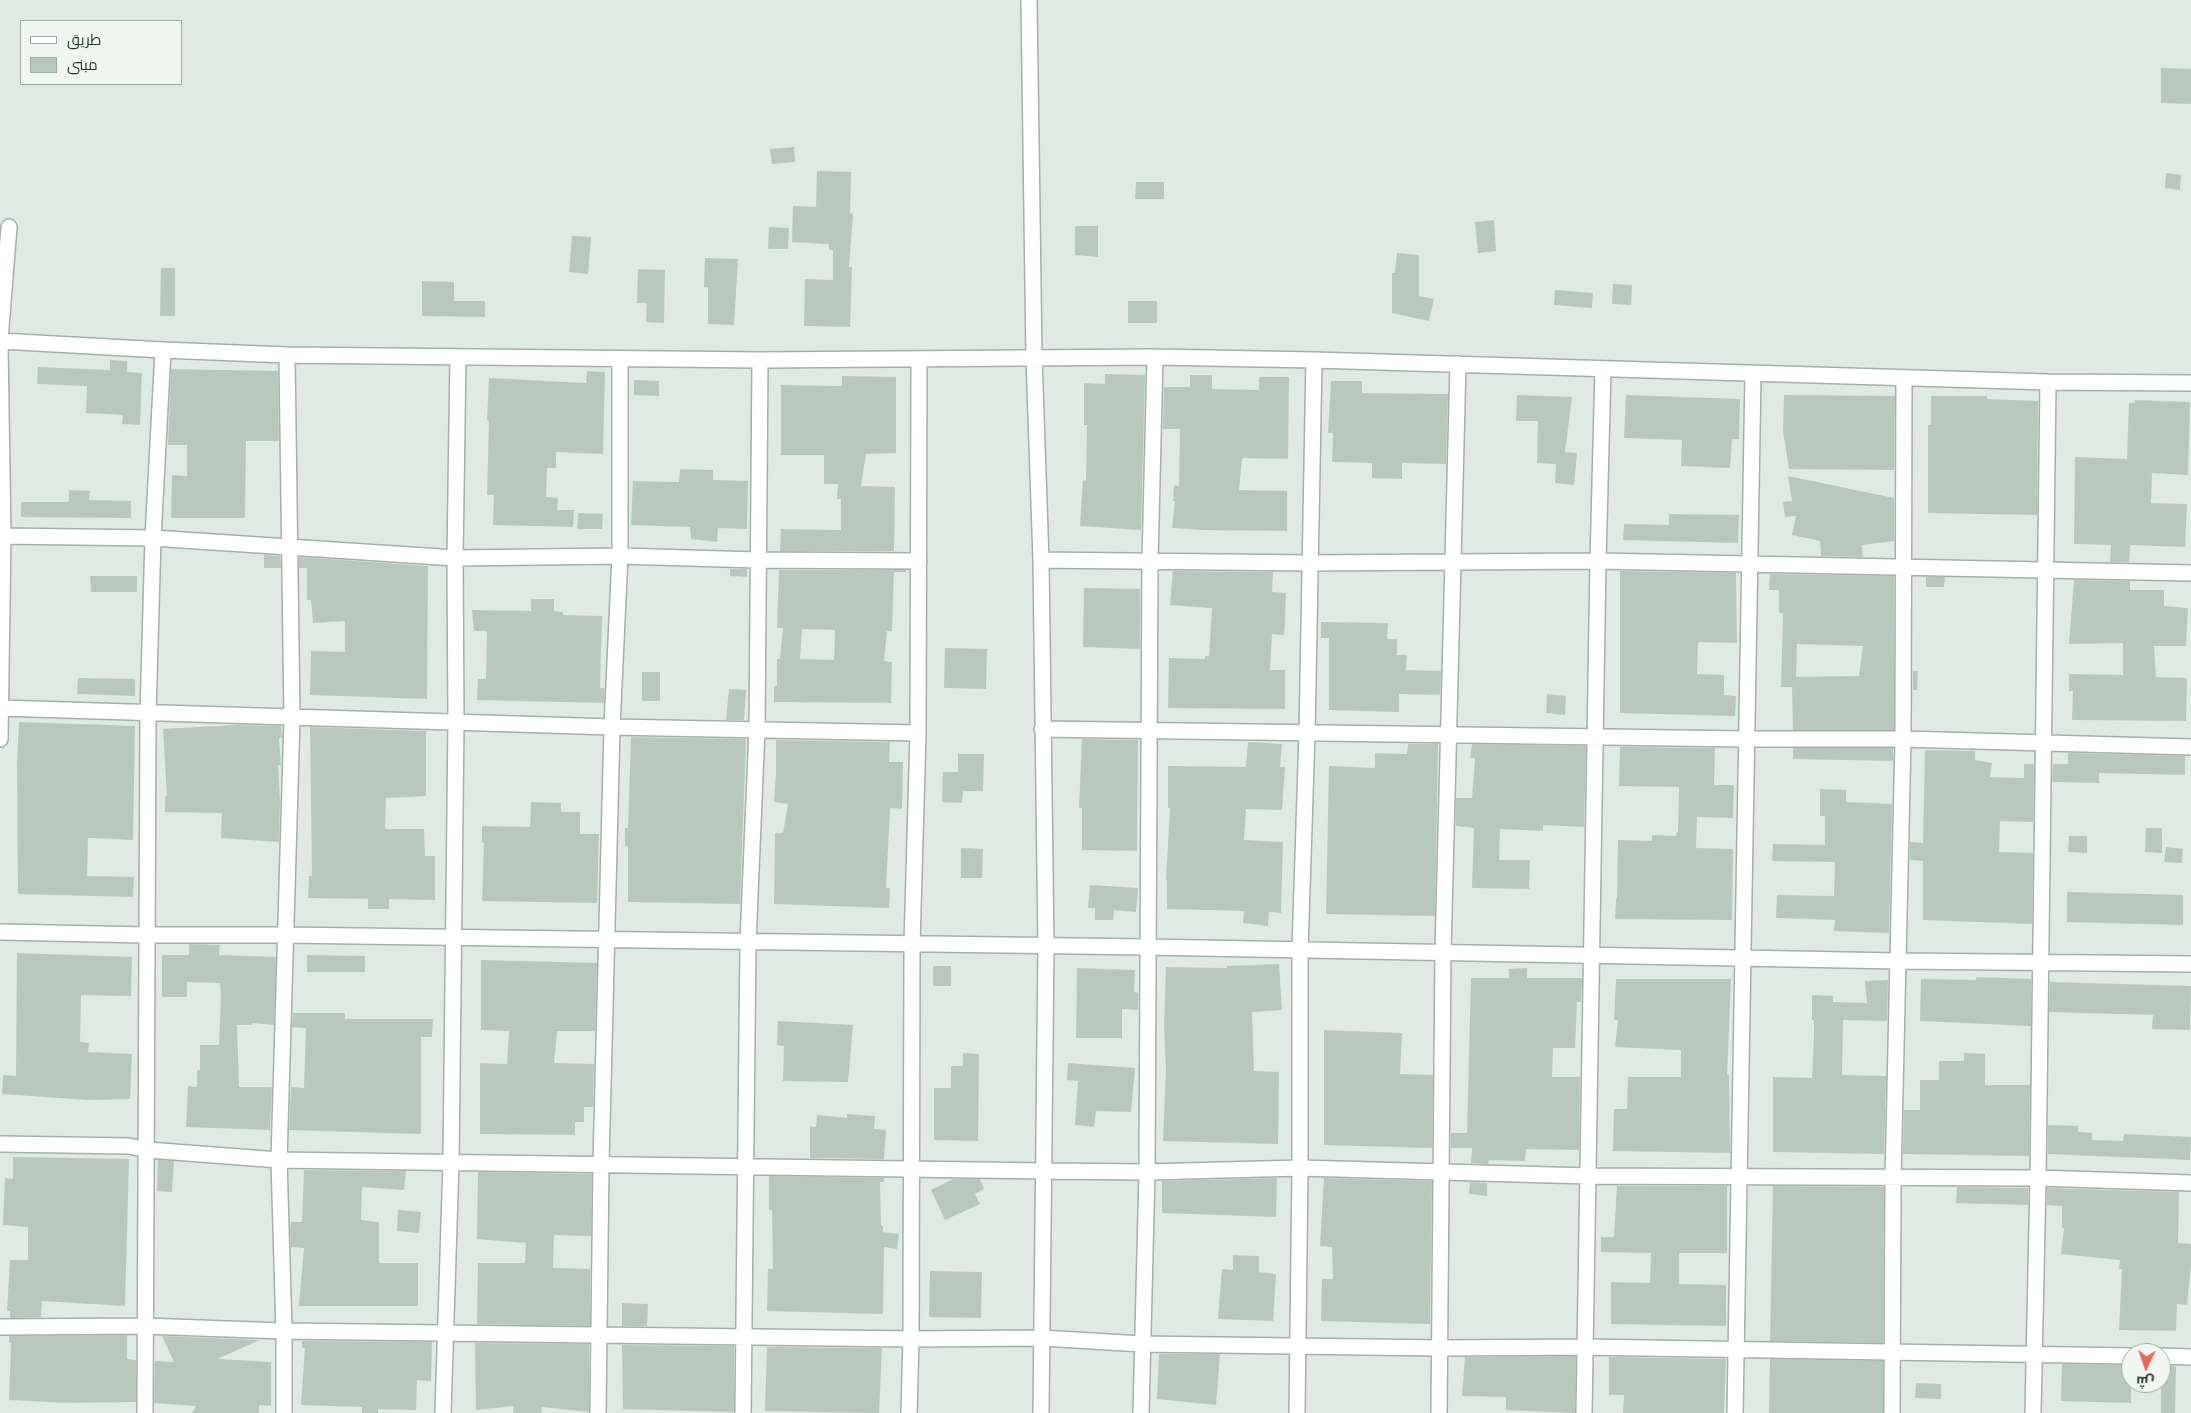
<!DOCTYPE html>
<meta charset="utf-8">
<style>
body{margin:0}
#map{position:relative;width:2191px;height:1413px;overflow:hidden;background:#e0eae4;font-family:Cabin,Cairo,sans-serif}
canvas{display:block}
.legend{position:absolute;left:20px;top:20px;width:162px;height:65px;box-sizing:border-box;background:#f0f7f2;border:1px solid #9eaba4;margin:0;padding:6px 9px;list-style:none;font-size:15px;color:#22392f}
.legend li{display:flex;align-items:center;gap:10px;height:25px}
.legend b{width:25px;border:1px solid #9eaba4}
.north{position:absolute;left:2121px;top:1343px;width:50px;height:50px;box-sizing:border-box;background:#f0f7f2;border:1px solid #9eaba4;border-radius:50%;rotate:183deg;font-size:14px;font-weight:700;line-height:20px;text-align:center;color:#22392f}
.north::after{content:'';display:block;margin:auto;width:18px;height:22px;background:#e9675f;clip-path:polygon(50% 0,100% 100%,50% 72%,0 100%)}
</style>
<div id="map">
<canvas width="2191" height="1413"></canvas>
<ul class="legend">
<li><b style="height:6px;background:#fff"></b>طريق</li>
<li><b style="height:14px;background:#b9c8bf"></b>مبنى</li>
</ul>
<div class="north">ش</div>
</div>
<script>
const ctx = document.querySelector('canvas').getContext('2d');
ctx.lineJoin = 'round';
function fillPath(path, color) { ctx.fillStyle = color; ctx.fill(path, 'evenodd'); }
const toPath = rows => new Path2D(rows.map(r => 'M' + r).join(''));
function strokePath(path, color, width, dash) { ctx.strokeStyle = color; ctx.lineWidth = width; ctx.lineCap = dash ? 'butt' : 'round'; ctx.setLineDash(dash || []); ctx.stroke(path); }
fillPath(toPath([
 [2161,68,2191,69,2191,104,2161,103],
 [794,147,795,162,772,164,770,149],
 [817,171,851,172,850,213,853,214,849,267,852,267,850,327,804,326,805,279,833,280,833,250,829,250,829,244,792,242,793,206,816,207],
 [2166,173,2181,175,2180,190,2165,188],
 [1136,182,1164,182,1164,199,1135,199],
 [1494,220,1496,251,1478,253,1475,222],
 [1075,226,1098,226,1098,257,1075,255],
 [769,227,789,228,788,249,768,249],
 [572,236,591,237,588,274,569,272],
 [1397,253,1419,255,1419,296,1434,299,1429,321,1392,313,1392,273,1395,273],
 [705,258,738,259,734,325,708,324,708,287,704,287],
 [161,268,175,268,175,316,160,316],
 [638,269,665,270,664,323,646,322,647,303,637,303],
 [422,281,454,282,454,301,485,301,485,317,422,316],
 [1613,284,1632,285,1631,305,1612,304],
 [1555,290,1593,293,1592,308,1554,305],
 [1128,301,1157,301,1157,323,1128,323],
 [110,360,127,361,127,372,142,373,140,425,122,424,123,415,86,413,87,386,37,384,38,367,110,370],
 [171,369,278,371,279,441,246,441,245,518,171,518,172,475,187,476,187,445,168,445],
 [587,371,605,372,603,454,556,452,556,468,547,468,546,497,558,498,557,510,574,510,573,527,493,525,494,495,487,495,489,421,487,420,489,378,586,383],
 [1105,374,1145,375,1141,530,1080,526,1083,480,1086,481,1087,425,1084,425,1084,383,1105,384],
 [1190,375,1212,375,1212,389,1259,390,1259,377,1289,377,1288,459,1242,458,1239,490,1287,491,1287,531,1202,530,1172,528,1175,501,1173,501,1174,485,1179,486,1180,429,1163,429,1164,387,1190,387],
 [842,376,896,377,896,453,866,454,861,486,895,487,894,551,780,551,781,529,841,530,841,499,837,499,838,484,824,484,824,455,781,455,781,385,842,386],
 [634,380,659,381,659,396,634,395],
 [1331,381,1362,381,1362,393,1448,394,1446,464,1402,463,1402,479,1372,478,1372,463,1332,462,1333,433,1328,433],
 [1517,395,1572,397,1565,452,1577,453,1574,485,1555,483,1556,464,1537,463,1538,421,1516,421],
 [1626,395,1740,399,1739,439,1732,439,1730,468,1681,466,1682,440,1624,438],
 [1784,395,1895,396,1894,470,1789,469,1783,431],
 [1931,396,1987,396,1987,399,2038,401,2037,515,1928,513,1928,425,1931,425],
 [2135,400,2190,402,2188,475,2152,473,2151,503,2187,504,2185,547,2130,545,2129,562,2110,562,2111,545,2074,544,2075,457,2127,459,2129,403,2134,403],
 [680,469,713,470,713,480,748,481,747,529,718,528,717,542,691,539,690,527,631,525,633,481,679,482],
 [1788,476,1894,498,1894,541,1862,545,1863,557,1821,556,1820,541,1792,535,1796,516,1785,517,1783,502,1792,501],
 [69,490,90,491,89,500,131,501,131,518,21,517,21,502,69,502],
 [578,513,603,514,602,529,577,529],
 [1669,514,1739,515,1738,543,1623,540,1624,524,1669,525],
 [264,555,280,556,281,568,264,568],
 [299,557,428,566,427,699,310,695,311,651,345,652,345,621,313,623,311,600,307,600,307,568,299,568],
 [730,569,747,569,747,577,730,576],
 [779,570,906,570,906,572,894,572,892,631,887,631,884,661,892,662,891,703,774,702,774,686,777,686,777,659,780,659,783,628,777,628],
 [802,629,835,630,834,660,800,659],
 [1173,571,1273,572,1272,592,1286,593,1285,620,1284,635,1272,634,1270,670,1285,670,1285,709,1168,708,1169,658,1205,659,1205,656,1209,656,1212,608,1170,605],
 [1620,571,1736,573,1737,643,1698,642,1697,674,1724,675,1724,695,1736,696,1735,716,1620,713],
 [1770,574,1894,576,1894,730,1793,730,1792,687,1781,687,1783,613,1779,613,1779,590,1769,590],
 [1797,644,1863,646,1859,676,1796,677],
 [90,576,137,576,137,592,91,592],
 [1926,577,1945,577,1944,587,1926,587],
 [2074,580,2130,581,2130,590,2164,590,2164,606,2188,608,2186,646,2154,646,2156,677,2187,678,2186,721,2072,720,2073,691,2069,691,2069,674,2123,675,2123,643,2069,644],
 [1084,588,1140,589,1140,649,1083,647],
 [531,599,554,599,554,611,563,612,563,615,602,616,600,688,604,688,604,703,477,700,478,679,486,679,487,631,474,631,472,610,531,611],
 [1321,622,1388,623,1387,639,1397,639,1397,655,1407,655,1406,670,1441,671,1440,695,1399,694,1399,712,1329,710,1329,638,1321,638],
 [1913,629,1913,671,1918,671,1917,690,1913,690],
 [945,648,987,649,986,689,944,688],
 [642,672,660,672,660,701,642,701],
 [78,678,135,679,135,696,77,694],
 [729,689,746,690,744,720,726,720],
 [1547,694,1566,696,1565,715,1546,713],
 [19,722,135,726,133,840,88,838,87,876,134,877,133,897,18,894,17,763],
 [235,725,281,726,282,738,279,738,281,765,278,765,280,801,279,842,221,838,222,813,165,812,165,796,167,796,163,729],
 [310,727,426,731,426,796,386,798,385,829,424,829,425,856,435,856,435,900,389,899,389,909,368,909,368,899,308,898,309,876,312,876],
 [631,737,746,739,740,904,628,902,628,846,625,846,625,828,628,828],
 [1082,739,1138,740,1137,851,1082,850,1082,808,1079,808],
 [776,740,890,742,889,762,903,762,902,809,890,808,886,888,890,888,889,908,774,904,775,833,783,833,788,804,774,802,776,773],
 [1248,742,1282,744,1280,767,1285,767,1282,810,1246,809,1244,840,1283,842,1281,913,1269,912,1268,926,1243,923,1244,911,1167,909,1167,880,1166,880,1170,808,1168,808,1168,766,1246,767],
 [1408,744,1438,744,1435,916,1326,914,1329,766,1375,768,1375,753,1407,754],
 [1472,744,1586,746,1584,827,1543,825,1543,831,1500,829,1499,860,1530,860,1529,889,1472,888,1474,828,1456,826,1456,798,1472,798,1475,758,1470,758],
 [1620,747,1715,748,1714,785,1734,785,1733,818,1697,817,1696,848,1733,849,1732,920,1615,919,1616,899,1617,899,1618,840,1652,841,1652,835,1676,836,1677,832,1678,832,1679,787,1619,786],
 [1793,748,1893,748,1893,761,1793,759],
 [1925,750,1975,751,1975,760,1992,763,1990,777,2024,778,2024,764,2034,764,2033,822,2000,821,1999,852,2033,853,2032,924,1923,920,1923,861,1910,860,1910,842,1923,843],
 [2068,753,2185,756,2185,775,2099,773,2099,783,2052,782,2053,764,2068,764],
 [958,754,984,754,983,791,963,791,962,803,942,802,943,772,958,772],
 [1820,789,1846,790,1846,802,1892,804,1889,933,1834,931,1835,920,1776,918,1777,895,1834,896,1835,862,1772,861,1773,844,1825,845,1825,816,1820,816],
 [531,802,561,803,561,812,580,812,580,834,599,834,597,903,482,901,484,843,482,843,482,826,530,827],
 [2146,828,2162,828,2162,853,2145,852],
 [2069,836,2087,836,2087,853,2068,852],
 [2166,847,2183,849,2182,863,2164,862],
 [961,848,983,849,982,878,961,878],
 [1090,885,1138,888,1136,912,1114,910,1113,920,1095,920,1095,908,1088,908],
 [2067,892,2183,895,2183,925,2067,922],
 [189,944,220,945,219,955,276,957,274,1025,252,1023,252,1025,237,1025,239,1087,272,1087,270,1130,186,1127,188,1086,197,1087,197,1070,200,1070,200,1045,219,1045,221,996,220,983,187,982,187,997,162,997,162,955,189,955],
 [17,953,132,957,131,996,81,995,80,1042,89,1043,88,1052,132,1054,130,1099,87,1100,2,1094,3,1075,16,1076],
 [307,955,365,956,365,972,307,972],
 [481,960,597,963,595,1031,557,1031,554,1063,594,1064,593,1107,584,1107,584,1122,575,1122,575,1135,480,1134,480,1063,507,1064,509,1031,481,1030],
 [1279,964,1282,1010,1252,1012,1254,1071,1279,1072,1278,1144,1163,1141,1166,1070,1164,1027,1166,967,1227,968,1227,966],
 [933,966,951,966,951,986,933,986],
 [1077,968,1135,970,1134,992,1138,993,1138,1010,1122,1009,1122,1038,1076,1038],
 [1527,968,1527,978,1582,978,1581,1002,1577,1002,1575,1048,1553,1048,1552,1077,1580,1077,1579,1150,1526,1149,1525,1161,1489,1160,1488,1164,1471,1163,1472,1148,1451,1148,1451,1133,1467,1133,1471,978,1509,978,1509,969],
 [1976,977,2031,979,2031,1026,1920,1021,1921,979,1976,980],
 [1616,979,1731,979,1727,1075,1729,1075,1730,1153,1613,1151,1614,1109,1627,1109,1628,1077,1681,1077,1681,1050,1615,1047,1618,1020,1614,1020],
 [1888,980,1887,1021,1843,1020,1842,1075,1886,1076,1884,1154,1773,1152,1773,1077,1812,1078,1814,1036,1814,1020,1812,1020,1812,995,1833,996,1833,1002,1867,1003,1865,981],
 [2050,982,2191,986,2190,1030,2152,1029,2153,1015,2049,1012],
 [293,1013,345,1013,345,1019,433,1019,432,1037,421,1037,421,1134,289,1130,291,1087,304,1088,306,1028,292,1027],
 [778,1021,853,1025,848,1082,783,1081,784,1046,777,1045],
 [1324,1030,1402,1033,1400,1074,1433,1075,1432,1148,1324,1145],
 [963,1053,979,1054,978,1141,934,1140,934,1088,951,1088,951,1066,963,1066],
 [1964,1053,1985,1054,1985,1085,2030,1085,2029,1156,1903,1154,1904,1110,1920,1110,1920,1080,1939,1080,1939,1061,1964,1061],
 [1068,1063,1135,1068,1131,1112,1096,1111,1094,1127,1075,1125,1078,1081,1067,1080],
 [847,1114,875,1116,874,1129,886,1130,884,1159,810,1158,810,1126,816,1127,817,1115,847,1118],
 [2048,1125,2078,1126,2078,1132,2092,1133,2092,1140,2123,1141,2124,1134,2191,1137,2190,1160,2048,1154],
 [13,1157,129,1159,125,1306,42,1301,41,1317,10,1318,10,1311,7,1311,10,1260,28,1260,28,1227,3,1225,5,1178,13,1179],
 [158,1160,174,1161,172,1192,157,1191],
 [304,1170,406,1171,404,1190,362,1187,361,1220,379,1222,379,1263,418,1263,418,1306,299,1306,304,1248,291,1247,290,1229,291,1222,302,1222],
 [478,1172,592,1174,591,1236,554,1235,553,1268,590,1269,590,1326,477,1324,478,1263,525,1263,526,1243,477,1239],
 [769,1176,884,1178,884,1182,880,1182,881,1226,883,1226,883,1232,899,1234,897,1249,884,1247,883,1314,767,1311,768,1269,773,1269,772,1210,769,1210],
 [1277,1178,1276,1217,1162,1213,1162,1181],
 [1324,1178,1432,1181,1430,1324,1321,1321,1322,1279,1333,1279,1332,1247,1320,1246],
 [953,1179,980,1179,984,1189,975,1194,980,1204,945,1220,931,1190],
 [1470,1182,1487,1183,1487,1196,1469,1194],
 [1617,1186,1727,1186,1727,1253,1679,1253,1679,1284,1726,1285,1726,1326,1611,1324,1611,1282,1650,1283,1651,1253,1601,1252,1601,1237,1614,1237],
 [1773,1186,1884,1187,1883,1343,1770,1341],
 [1957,1187,2028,1188,2028,1205,1956,1203],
 [2047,1188,2179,1192,2178,1243,2191,1244,2191,1264,2187,1305,2177,1304,2176,1331,2119,1330,2122,1269,2119,1269,2120,1260,2061,1254,2064,1228,2062,1228,2062,1206,2047,1205],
 [398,1210,421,1212,419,1233,397,1231],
 [1233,1255,1259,1256,1259,1272,1276,1274,1273,1321,1218,1319,1222,1269,1233,1270],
 [930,1271,982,1272,981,1318,929,1317],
 [622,1303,648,1304,647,1326,622,1326],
 [127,1335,127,1359,136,1360,136,1402,68,1403,9,1400,11,1343,9,1343,9,1336],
 [162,1336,260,1340,217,1359,271,1362,271,1406,259,1405,259,1413,192,1413,196,1406,154,1403,155,1361,174,1362],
 [302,1341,432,1342,431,1381,417,1380,416,1410,378,1409,378,1413,362,1413,362,1407,301,1405,305,1348,302,1348],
 [475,1343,589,1344,589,1412,542,1407,541,1413,513,1413,514,1406,476,1410],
 [622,1345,734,1346,734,1412,623,1409],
 [767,1347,882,1348,879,1413,765,1411],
 [1159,1354,1220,1354,1216,1405,1157,1399],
 [1576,1356,1575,1413,1506,1410,1506,1397,1462,1396,1465,1357],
 [1609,1357,1726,1359,1724,1413,1623,1413,1624,1395,1609,1395],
 [1770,1359,1883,1361,1883,1413,1769,1413],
 [2062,1364,2131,1365,2131,1403,2061,1401],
 [2161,1365,2176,1366,2175,1413,2161,1413],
 [1916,1383,1941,1384,1941,1399,1915,1398]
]), '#b9c8bf');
const minor = toPath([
 [1029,0,1034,357,1041,560,1046,947,1041,1413],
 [0,340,9,227],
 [0,341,163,350,287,355,760,360,1155,357,1314,360,2048,382,2191,383],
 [0,345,3,536,0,739],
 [3,536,153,538,455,558,620,556,757,560,919,561],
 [1041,560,1309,563,1598,561,2191,573],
 [1,708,612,727,918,733],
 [1042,729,1745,739,1903,739,2191,747],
 [0,932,147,935,285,935,1147,947,1899,961,2191,964],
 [0,1144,129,1146,148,1150,279,1160,1045,1171,1147,1172,1300,1168,1588,1176,2038,1178,2191,1183],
 [0,1327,144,1326,284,1331,911,1339,1042,1338,1142,1344,1441,1348,1585,1347,2131,1356],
 [2161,1356,2191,1357],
 [145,1413,148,713,153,538,163,350],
 [284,1413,284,1331,279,1160,292,718,287,355],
 [443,1413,451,1162,456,722,455,558,458,357],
 [598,1413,601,1164,612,727,620,556,620,360],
 [743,1413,748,942,757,729,760,360],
 [909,1413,911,1339,912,944,918,733,919,360],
 [1141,1413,1147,1172,1150,561,1155,357],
 [1297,1413,1300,1168,1300,950,1307,733,1314,360],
 [1439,1413,1443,952,1458,364],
 [1584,1413,1598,561,1603,369],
 [1735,1413,1753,374],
 [1892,1413,1893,1179,1903,739,1904,378],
 [2033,1413,2038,1178,2048,382]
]);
strokePath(minor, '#a3b1aa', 18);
strokePath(minor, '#fff', 15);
</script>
